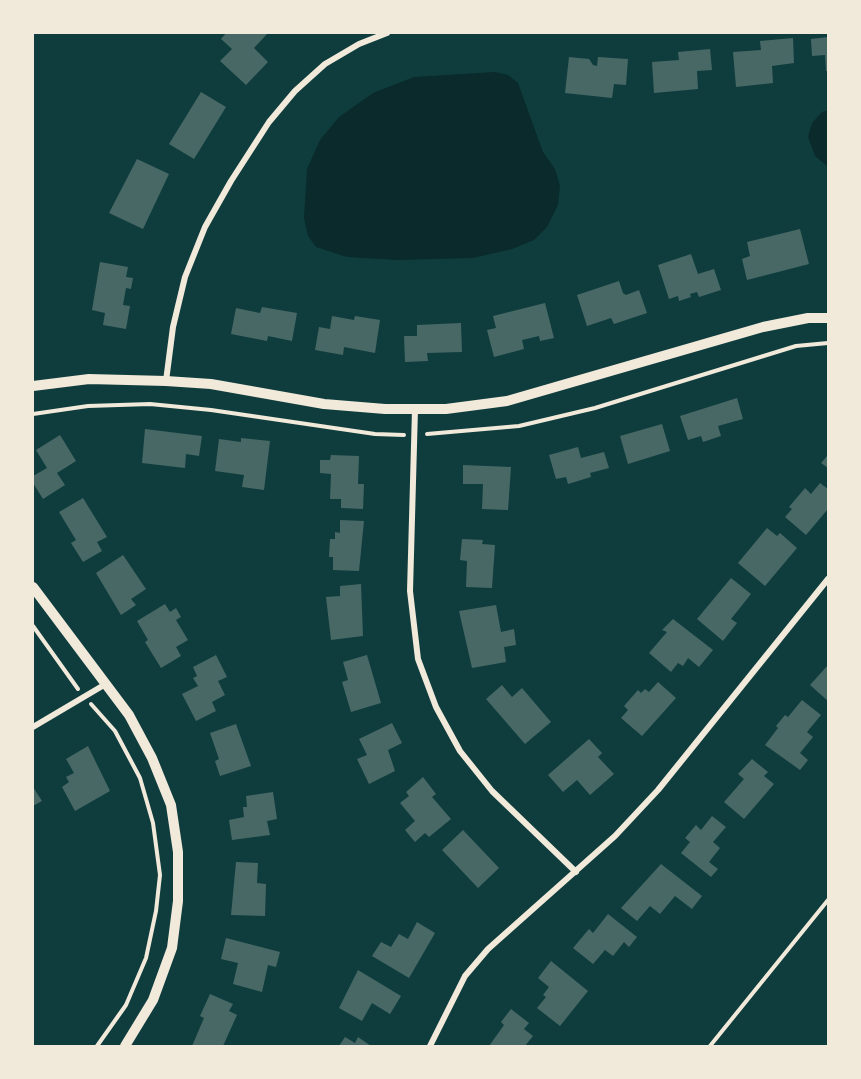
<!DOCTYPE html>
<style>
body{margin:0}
#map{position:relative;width:861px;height:1079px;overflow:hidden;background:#0f3d3e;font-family:Arial,sans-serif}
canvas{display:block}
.frame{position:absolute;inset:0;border:34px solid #f1e9da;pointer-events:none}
</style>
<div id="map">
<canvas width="861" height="1079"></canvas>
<div class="frame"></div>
</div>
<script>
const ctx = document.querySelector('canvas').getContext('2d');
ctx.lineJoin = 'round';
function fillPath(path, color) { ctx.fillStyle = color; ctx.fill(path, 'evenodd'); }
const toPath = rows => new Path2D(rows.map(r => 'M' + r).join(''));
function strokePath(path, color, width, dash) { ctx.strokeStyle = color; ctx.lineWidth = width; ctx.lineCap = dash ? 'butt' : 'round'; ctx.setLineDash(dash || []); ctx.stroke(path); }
fillPath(toPath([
 [495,72,508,75,518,83,543,152,555,169,560,186,558,205,547,227,534,240,512,249,473,258,397,260,347,257,316,247,308,236,304,218,307,169,320,140,339,117,373,93,414,77],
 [828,110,828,167,815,156,808,137,812,123,822,112]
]), '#0a2a2b');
fillPath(toPath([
 [226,33,268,33,254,48,268,62,246,85,220,61,232,49,221,39],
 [828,37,828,71,826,71,825,55,812,56,811,39],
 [793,38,794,63,772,66,773,83,736,87,733,52,761,50,760,41],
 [710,49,712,70,697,71,698,89,654,93,652,62,679,60,678,52],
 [569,57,589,59,593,65,597,66,598,57,628,59,626,85,614,84,612,98,565,93],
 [201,92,226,107,194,159,169,144],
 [137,159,169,174,143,229,109,213],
 [800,229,809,264,747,280,742,259,750,256,747,242],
 [691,254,698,274,714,269,721,290,699,297,697,292,690,294,691,297,679,301,678,296,669,299,658,265],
 [100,262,128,267,126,277,133,278,131,289,126,288,123,305,130,306,126,329,103,325,105,313,92,310],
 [619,281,623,293,626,295,639,290,647,313,614,324,611,318,587,326,577,295],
 [545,303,554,338,540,341,539,336,522,340,524,349,494,357,487,330,496,328,493,316],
 [262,307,297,313,292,341,268,336,267,341,231,334,236,308,260,313],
 [332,316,354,320,355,316,380,320,375,353,344,347,343,355,315,350,319,327,330,329],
 [461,323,462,352,427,353,428,361,405,362,404,336,417,336,417,325],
 [737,398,743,419,718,426,721,436,703,442,701,436,688,440,680,416],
 [662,424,670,451,628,464,620,436],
 [145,429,202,436,199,456,186,454,185,468,142,463],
 [60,435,76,461,57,473,65,485,43,499,33,483,33,476,47,468,36,450],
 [241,438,270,441,264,490,242,487,244,475,215,471,219,439,241,442],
 [578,447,581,458,604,452,609,468,590,473,591,477,568,484,566,477,556,479,549,455],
 [331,455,359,456,358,484,364,484,363,509,341,508,341,499,330,499,331,474,320,473,320,460,330,460],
 [828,455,828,468,821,463],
 [463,465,511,467,508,510,482,509,483,484,463,484],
 [820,483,828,489,828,509,806,535,785,517,792,509,789,507,805,488,811,494],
 [83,498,107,537,97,542,102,551,83,562,71,543,76,540,59,512],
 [340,520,364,521,359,571,333,570,333,557,329,557,330,539,335,539,335,532,340,533],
 [767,528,777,536,780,533,797,548,765,586,738,563],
 [462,539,483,540,482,544,495,545,492,588,466,587,467,561,460,560],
 [123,555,146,589,131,599,136,605,121,615,96,573],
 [731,578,751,594,731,619,737,623,723,641,697,619],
 [361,584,363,636,331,640,326,597,340,596,340,586],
 [165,604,170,612,176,608,181,617,176,620,188,640,176,647,181,656,161,668,145,642,148,640,137,621],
 [496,605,501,632,514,629,516,645,504,647,506,662,472,668,459,611],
 [673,619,713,650,699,667,688,658,683,666,678,663,671,672,649,653,667,632,662,630],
 [216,655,227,677,218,681,225,695,212,702,216,711,196,721,182,694,198,686,193,678,197,676,193,667],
 [367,655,381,703,351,712,342,682,348,680,343,662],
 [828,665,828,701,810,685],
 [658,682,676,698,642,736,621,718,628,710,624,706,638,690,641,693,645,689,649,692],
 [502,685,512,697,522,688,551,722,525,744,486,699],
 [802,700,821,715,807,732,813,737,800,753,808,760,800,770,765,745,778,728,776,726,785,715,788,717],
 [392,723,402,743,388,750,395,771,369,784,357,759,367,755,359,739],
 [236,724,251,766,220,776,215,761,219,759,210,733],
 [589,739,602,753,598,757,614,774,590,795,577,780,563,792,548,775],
 [88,746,110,791,75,811,62,787,69,782,66,777,74,773,66,759],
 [752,759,768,772,764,776,774,784,744,819,724,802,744,779,738,774],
 [423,777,436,794,432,797,451,819,429,837,425,833,415,842,405,830,415,821,400,803,409,796,406,792],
 [33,787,42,801,33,806],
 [273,792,277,819,267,821,270,835,232,840,229,820,244,817,243,807,247,807,246,796],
 [712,816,726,827,713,842,720,848,709,862,718,869,711,877,681,853,690,842,685,838,696,825,701,830],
 [463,830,499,868,478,888,442,850],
 [236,862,258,863,257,883,266,884,265,916,231,915],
 [661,864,702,896,692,909,675,896,660,914,650,906,637,921,621,908],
 [608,914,637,937,629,947,624,942,613,956,605,950,593,964,573,948,589,929,593,933],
 [417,922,435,933,409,978,372,956,381,942,391,947,399,934,408,939],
 [226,938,280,952,276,967,268,965,262,992,233,984,238,963,221,959],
 [551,961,588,991,560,1026,537,1008,546,997,543,995,549,987,538,978],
 [358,970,401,996,390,1014,372,1003,362,1021,339,1008],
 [210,994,233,1004,229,1011,237,1015,223,1046,192,1046,204,1018,200,1016],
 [511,1009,529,1023,524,1029,533,1036,525,1046,489,1046,504,1025,501,1022],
 [345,1037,355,1043,358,1037,371,1046,339,1046]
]), '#486865');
strokePath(toPath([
 [33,414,88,406,150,404,211,410,375,434,404,435],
 [427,434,519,426,595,408,796,346,828,343],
 [33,626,78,689],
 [91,704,115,731,140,778,153,823,160,875,156,911,146,958,126,1005,97,1046],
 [710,1046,828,900]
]), '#f1e9da', 4);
strokePath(toPath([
 [166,381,173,327,185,277,205,227,231,181,269,122,295,91,325,64,359,44,387,33],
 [415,409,410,591,418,659,436,707,460,751,492,791,576,872],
 [33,727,104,685],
 [430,1046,465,976,488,949,615,836,658,790,828,579]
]), '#f1e9da', 6);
strokePath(toPath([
 [33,386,89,379,166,381,211,384,324,404,385,409,446,409,507,401,763,327,808,318,828,318],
 [33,587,129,715,152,758,171,805,178,852,178,901,172,948,153,1000,125,1046]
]), '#f1e9da', 10);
</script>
